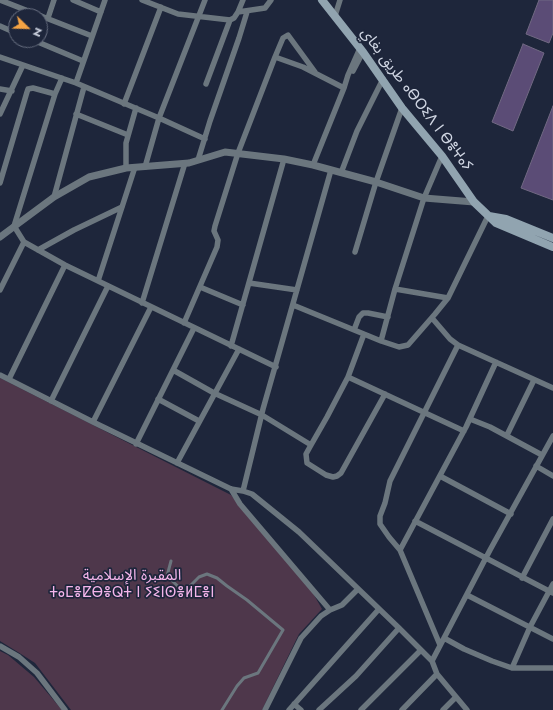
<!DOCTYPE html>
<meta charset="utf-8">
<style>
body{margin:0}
#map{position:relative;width:553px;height:710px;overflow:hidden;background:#1e263b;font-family:Jost,sans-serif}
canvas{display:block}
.north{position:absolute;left:8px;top:8px;width:40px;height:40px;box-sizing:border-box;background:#1e263b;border:1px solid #666d7f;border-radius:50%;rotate:113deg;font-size:11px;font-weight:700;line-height:16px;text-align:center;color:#d1d7e4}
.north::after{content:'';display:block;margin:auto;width:14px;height:18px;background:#f4a344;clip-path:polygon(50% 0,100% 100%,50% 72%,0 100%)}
</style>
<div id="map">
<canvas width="553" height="710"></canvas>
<div class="north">N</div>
</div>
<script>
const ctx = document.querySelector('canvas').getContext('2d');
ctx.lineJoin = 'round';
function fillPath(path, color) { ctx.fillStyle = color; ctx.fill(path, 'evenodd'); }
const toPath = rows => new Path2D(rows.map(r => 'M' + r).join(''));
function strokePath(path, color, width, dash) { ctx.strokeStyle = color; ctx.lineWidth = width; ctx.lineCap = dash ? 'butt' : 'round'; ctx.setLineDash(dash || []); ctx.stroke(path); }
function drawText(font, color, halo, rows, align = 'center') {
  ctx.font = font + ' Jost,"Noto Sans Arabic","Noto Sans Tifinagh",sans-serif'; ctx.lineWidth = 3.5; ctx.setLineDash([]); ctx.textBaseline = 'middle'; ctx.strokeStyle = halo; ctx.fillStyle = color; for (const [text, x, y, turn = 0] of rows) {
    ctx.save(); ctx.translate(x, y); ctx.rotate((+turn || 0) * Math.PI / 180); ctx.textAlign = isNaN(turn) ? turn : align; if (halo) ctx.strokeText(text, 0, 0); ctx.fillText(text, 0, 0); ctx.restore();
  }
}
fillPath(toPath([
 [0,378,231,495,265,532,310,588,322,609,299,634,262,710,71,710,35,663,21,654,0,641],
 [0,651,8,655,34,677,62,710,0,710]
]), '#4e374b');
const building = toPath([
 [539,0,553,0,553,33,549,43,526,34,539,0],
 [523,44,544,53,513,131,492,122,523,44],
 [553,106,553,200,521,188,553,106]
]);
fillPath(building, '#5b4c76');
strokePath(building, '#716983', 1);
strokePath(toPath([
 [171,561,167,576,183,591,185,591,199,577,207,574,217,578,227,586,247,600,283,630,258,673,244,678,237,686,222,710]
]), '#6b767e', 3);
strokePath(toPath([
 [0,0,92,36],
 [73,0,101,12],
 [142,0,178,14,230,20,234,18,238,12,265,8,271,0],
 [238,12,243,0],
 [335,16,340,0],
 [48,18,54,0],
 [0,26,16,33],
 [33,40,83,61],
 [0,57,76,83,159,118,205,139],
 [275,57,283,38,288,35,315,72],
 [353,71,363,52],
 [62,78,55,94,14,226,24,242,65,265,276,367],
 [76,83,105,0],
 [206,84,230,20],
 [0,89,12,91],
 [124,104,161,7],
 [0,114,23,65],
 [76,114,128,135],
 [198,160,210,121,239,38,247,12],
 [313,165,344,88,348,75,360,48],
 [145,167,159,118,205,0],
 [126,168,126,143,136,108],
 [341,173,357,131,383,79],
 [0,183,27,92,28,89,33,88,55,94],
 [54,197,84,87],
 [38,250,74,230,122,207],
 [355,252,376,182,402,108],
 [98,281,135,167],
 [249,283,297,290],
 [200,287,243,305],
 [395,289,448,298,488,216],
 [0,290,24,242],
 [142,303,185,163],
 [293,305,381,341,395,289,424,198,442,156],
 [432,318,450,339,458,345,553,388],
 [184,323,217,247,218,240,214,231,215,226,238,153,275,57,303,67,344,88],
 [354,330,359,317,363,313,368,313,388,317],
 [364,334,348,377,464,431],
 [381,341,399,347,408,345,435,314,448,298],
 [231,346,284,159],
 [173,370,214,393,262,415,311,445,327,417,348,377],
 [0,375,93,422,231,489,243,491,252,494,299,532,399,628,432,661,437,674,467,710],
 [9,379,65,265],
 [158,399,199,421],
 [51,401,108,286],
 [470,419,490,427,542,455],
 [93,422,151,307],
 [507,435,534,380],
 [136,444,194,328],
 [311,445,306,454,307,463,326,475,333,477,337,476,341,473,385,394],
 [177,463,239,349],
 [536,466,553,476],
 [440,476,511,514],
 [231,489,240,504,330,610,321,616,301,638,265,710],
 [243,491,263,409,331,170],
 [415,521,553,593],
 [400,550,389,537,380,524,380,516,385,503,390,481,458,345],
 [522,578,553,519],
 [467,595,553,639],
 [330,610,342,605,358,589],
 [444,638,464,649,492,661,512,668,553,668],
 [440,645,400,550,466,427,496,362],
 [0,646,19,657,37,673,65,710],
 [432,661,490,550,553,436],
 [512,668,530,627,553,584],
 [294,704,301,710],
 [289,710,379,609],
 [319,710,356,676,399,628],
 [361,710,421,650],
 [402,710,437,674],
 [443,710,456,697]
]), '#6b767e', 5.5);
strokePath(toPath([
 [0,237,54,197,89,177,126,168,189,163,225,152,284,159,313,165,376,182,424,198,474,202]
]), '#6b767e', 7);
strokePath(toPath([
 [322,0,363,52,402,108,442,156,474,202,496,223,553,247],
 [489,216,506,219,553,238]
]), '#91a4b0', 8);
drawText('15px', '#d1d7e4', '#1e263b', [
 ["طريق بغاي ⴰⴱⵔⵉⴷ ⵏ ⴱⴻⵖⴰⵢ",416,100,53]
]);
drawText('15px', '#f4b5eb', '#1e263b', [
 ["المقبرة الإسلامية",132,576],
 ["ⵜⴰⵎⴻⵇⴱⴻⵕⵜ ⵏ ⵢⵉⵏⵙⴻⵍⵎⴻⵏ",132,593]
]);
</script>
